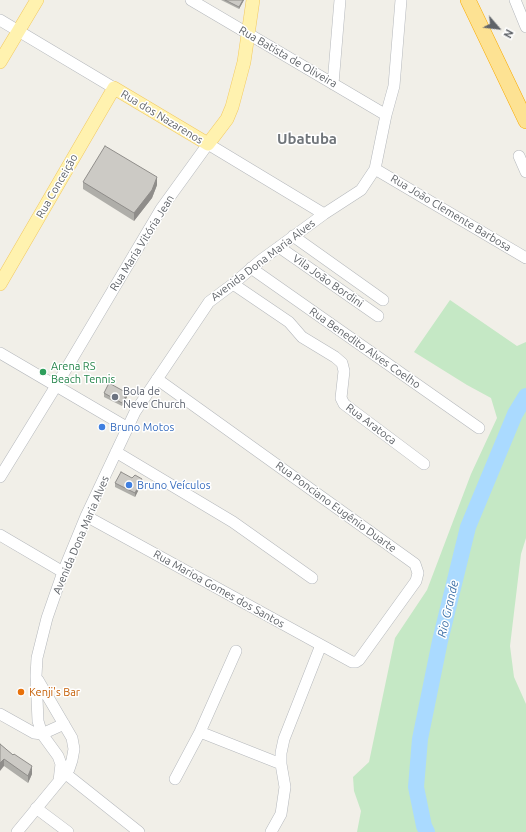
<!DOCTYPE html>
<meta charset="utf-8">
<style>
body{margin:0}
#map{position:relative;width:526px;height:832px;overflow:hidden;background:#f1efe8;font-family:Ubuntu,sans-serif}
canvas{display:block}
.north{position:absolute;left:478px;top:8px;width:40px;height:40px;-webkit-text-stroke:3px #fff;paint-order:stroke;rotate:118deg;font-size:11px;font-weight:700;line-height:16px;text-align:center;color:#5f6368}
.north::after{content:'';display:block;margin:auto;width:14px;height:18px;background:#5f6368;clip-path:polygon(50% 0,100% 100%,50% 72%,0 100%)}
</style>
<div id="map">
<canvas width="526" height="832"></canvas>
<div class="north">N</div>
</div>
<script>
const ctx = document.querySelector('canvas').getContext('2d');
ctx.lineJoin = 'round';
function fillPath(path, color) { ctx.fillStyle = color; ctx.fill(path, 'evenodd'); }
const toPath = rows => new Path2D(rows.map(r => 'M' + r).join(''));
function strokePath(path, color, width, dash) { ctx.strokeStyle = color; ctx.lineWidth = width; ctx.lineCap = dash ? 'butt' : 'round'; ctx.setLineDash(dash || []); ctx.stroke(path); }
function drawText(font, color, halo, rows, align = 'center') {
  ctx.font = font + ' Ubuntu,sans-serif'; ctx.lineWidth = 3; ctx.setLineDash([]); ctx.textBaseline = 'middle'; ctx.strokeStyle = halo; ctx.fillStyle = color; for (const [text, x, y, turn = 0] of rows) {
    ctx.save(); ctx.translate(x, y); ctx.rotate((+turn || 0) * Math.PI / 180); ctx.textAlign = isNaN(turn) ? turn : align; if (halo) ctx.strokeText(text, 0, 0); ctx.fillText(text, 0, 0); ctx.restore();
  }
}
fillPath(toPath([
 [450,300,517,346,526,342,526,538,521,554,510,646,514,677,526,704,526,832,357,832,361,811,354,791,353,777,369,762,395,638,427,590,471,474,497,418,491,398,467,385,414,352]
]), '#c5e8c5');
strokePath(toPath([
 [427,832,424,826,416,787,420,739,440,641,468,527,515,414,526,396]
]), '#aadaff', 16);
const minor = toPath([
 [191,0,386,115],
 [515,0,526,27],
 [0,20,114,88],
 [333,84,340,0],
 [519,156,526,172],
 [375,169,526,258],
 [293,236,383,300],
 [279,247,378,316],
 [251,268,479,428],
 [233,284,289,322,302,337,335,357,342,363,344,371,341,398,344,404,424,464],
 [0,353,128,428],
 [116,452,233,522,312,578],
 [0,477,56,386,161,209,208,144,324,214],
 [86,516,352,662,356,662,359,660,416,581,418,573,415,564,157,379],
 [0,535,63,572],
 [0,714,34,733,42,734,64,724],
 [200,732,281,764],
 [61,770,139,832],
 [175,779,200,732,236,651],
 [59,781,61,764,58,756,42,734,38,721,36,676,37,658,47,618,63,572,86,516,135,412,209,302,233,284,261,260,279,247,324,214,361,190,375,169,386,115,394,86,401,0],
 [36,808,68,832],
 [17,832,69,769,72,760,74,749,72,738,38,680],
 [271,832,281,814,285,787,281,764,281,753,284,739,321,645]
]);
const major = toPath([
 [0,62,37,0],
 [0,284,114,88,208,144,227,119,232,107,244,62,253,0]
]);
const highway = toPath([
 [468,0,526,121]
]);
strokePath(minor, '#b5b8bc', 12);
strokePath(major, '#f2c960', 14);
strokePath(highway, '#f9ab00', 16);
strokePath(minor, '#fff', 11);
strokePath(major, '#fff2af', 13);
strokePath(highway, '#fde293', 15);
fillPath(toPath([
 [221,0,244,0,239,9],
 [83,182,157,185,152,198,134,221,83,189],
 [104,393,127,397,122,406,104,397],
 [115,483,142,483,135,497,115,487],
 [0,744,13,755,32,774,28,783,4,766]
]), '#afaea9');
fillPath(toPath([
 [243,0,244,0,239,9,239,7],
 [157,177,157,185,152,198,134,221,134,213],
 [127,393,127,397,122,406,122,403],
 [142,479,142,483,135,497,135,493],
 [4,759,4,766,0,771,0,763],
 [32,766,32,774,28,783,28,776]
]), '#8f8d8a');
const building = toPath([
 [225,0,243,0,239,7,225,0],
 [105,146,157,177,152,190,134,213,83,182,105,146],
 [109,383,127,393,122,403,104,393,109,383],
 [121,472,132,478,135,475,142,479,135,493,115,483,121,472],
 [0,744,13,755,14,754,32,766,28,776,4,759,0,763,0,744]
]);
fillPath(building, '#cccac5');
strokePath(building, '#8f8d8a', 1);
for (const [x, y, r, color] of [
 [43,372,4,"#2e9e5b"],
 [115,397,4,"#6b7280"],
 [102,427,4,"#3f7fe0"],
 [129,485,4,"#3f7fe0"],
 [21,692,4,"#e8710a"]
]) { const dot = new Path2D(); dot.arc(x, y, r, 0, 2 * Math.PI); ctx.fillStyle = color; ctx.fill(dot); strokePath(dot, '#fff', 1.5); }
drawText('11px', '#5f6368', '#fff', [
 ["Rua Batista de Oliveira",288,57,30],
 ["Rua dos Nazarenos",162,117,31],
 ["Rua Conceição",57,186,-60],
 ["Rua João Clemente Barbosa",451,213,31],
 ["Rua Maria Vitória Jean",142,243,-58],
 ["Avenida Dona Maria Alves",263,260,-37],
 ["Vila João Bordini",328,281,35],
 ["Rua Benedito Alves Coelho",365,348,35],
 ["Rua Aratoca",371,424,37],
 ["Rua Ponciano Eugênio Duarte",336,507,36],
 ["Avenida Dona Maria Alves",81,535,-67],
 ["Rua Marioa Gomes dos Santos",219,589,29]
]);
drawText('11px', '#27864d', '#fff', [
 ["Arena RS",51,366],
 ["Beach Tennis",51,379]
], 'left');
drawText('11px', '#5b616d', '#fff', [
 ["Bola de",123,391],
 ["Neve Church",123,404]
], 'left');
drawText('11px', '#366cbe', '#fff', [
 ["Bruno Motos",110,427],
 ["Bruno Veículos",137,485]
], 'left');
drawText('11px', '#c56008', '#fff', [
 ["Kenji's Bar",29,692]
], 'left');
drawText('italic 12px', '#4174aa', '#fff', [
 ["Rio Grande",448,609,-77]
]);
drawText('bold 15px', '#70757a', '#fff', [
 ["Ubatuba",307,139]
]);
</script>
